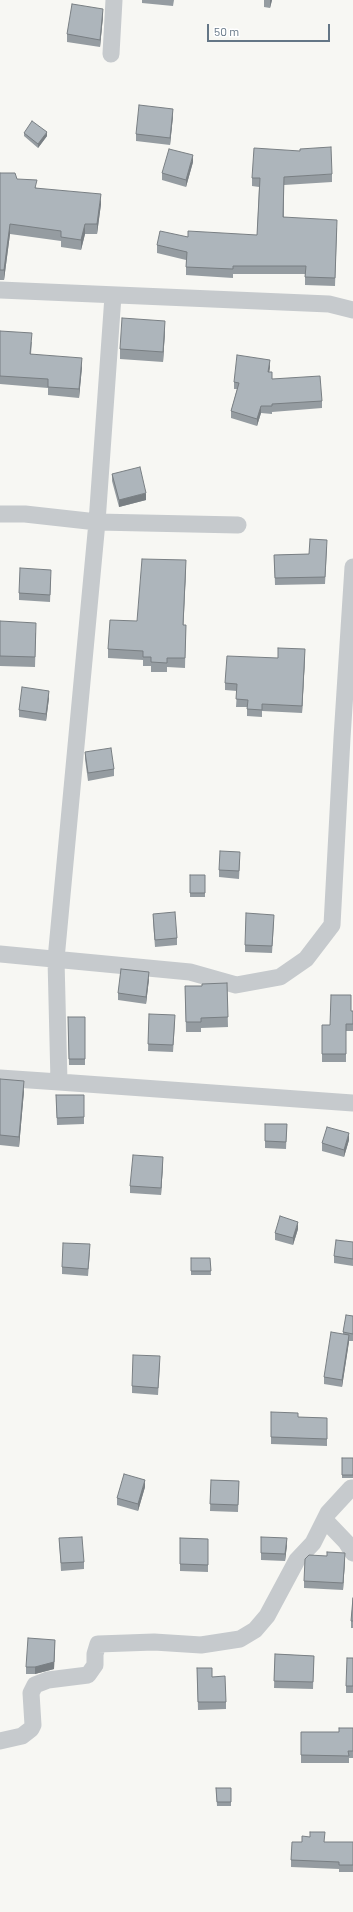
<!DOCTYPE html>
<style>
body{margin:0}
#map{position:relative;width:353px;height:1912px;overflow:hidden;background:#f7f7f3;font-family:Barlow,sans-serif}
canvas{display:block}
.scale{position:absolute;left:207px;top:24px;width:123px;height:18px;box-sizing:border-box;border:2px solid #647686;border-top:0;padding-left:5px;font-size:12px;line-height:14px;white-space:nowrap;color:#647686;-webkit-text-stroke:3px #fff;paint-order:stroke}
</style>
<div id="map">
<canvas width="353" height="1912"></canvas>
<div class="scale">50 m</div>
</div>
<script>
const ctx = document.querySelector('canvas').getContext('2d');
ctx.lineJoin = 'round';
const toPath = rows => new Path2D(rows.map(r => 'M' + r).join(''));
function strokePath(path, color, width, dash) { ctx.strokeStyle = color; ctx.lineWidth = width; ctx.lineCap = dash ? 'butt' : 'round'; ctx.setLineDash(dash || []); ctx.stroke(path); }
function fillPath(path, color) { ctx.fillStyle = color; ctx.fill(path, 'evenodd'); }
strokePath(toPath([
 [111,54,114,0],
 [0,290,329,304,353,310],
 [0,514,25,514,97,522,238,525],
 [0,954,190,972,236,985,280,977,306,959,332,925,342,738,353,567],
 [0,1078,59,1082,56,959,97,522,113,296],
 [59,1082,353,1103],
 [325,1520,346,1542,353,1553],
 [0,1741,22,1736,31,1729,33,1725,31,1693,35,1685,48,1680,88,1675,95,1665,95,1654,98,1644,154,1642,201,1645,240,1639,255,1630,267,1616,297,1560,313,1543,328,1513,351,1488,353,1488]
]), '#c6cacd', 17);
fillPath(toPath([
 [142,0,174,0,173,6,142,3],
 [264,0,272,0,270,8,264,7],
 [103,16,100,47,67,42,67,34],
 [173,116,170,145,136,141,136,134],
 [24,133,47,136,38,148,24,136],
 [193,162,186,187,162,180,162,173],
 [0,173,17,179,37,188,101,204,97,234,85,234,81,250,61,247,61,241,10,234,4,280,0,280],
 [332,174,332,182,284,185,284,217,337,228,335,286,305,285,305,274,233,274,233,278,186,275,186,260,157,253,157,245,188,237,257,235,259,187,252,186,252,178],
 [0,331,32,342,31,354,82,367,79,398,48,395,48,388,0,384],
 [165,331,163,362,120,359,120,349],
 [270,367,269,372,272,379,322,401,322,408,272,412,272,414,261,413,257,426,231,418,231,411,237,389,234,389,234,382],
 [112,474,146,500,119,507,112,481],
 [327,547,325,584,275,585,274,555,309,554],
 [186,569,183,625,186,625,185,668,167,667,167,672,151,672,151,666,143,666,143,660,108,658,108,649,137,621],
 [51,577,50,602,19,600,19,593],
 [0,621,36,633,35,667,0,666],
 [305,657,302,713,262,711,262,717,247,716,247,707,236,707,237,691,225,690,225,683,278,658],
 [49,698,46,721,19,717,19,710],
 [85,752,114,769,114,776,88,781,85,759],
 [240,859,239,879,219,877,219,870],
 [190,875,205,875,205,897,190,897],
 [153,914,177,938,177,945,155,947,153,921],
 [274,922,272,953,245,952,245,945],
 [149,979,146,1004,118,1000,118,993],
 [227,983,228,1027,201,1028,201,1032,186,1032,185,986,202,986],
 [351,1011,353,1011,353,1031,346,1031,346,1062,322,1062,322,1025,330,1025],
 [149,1014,175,1022,173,1052,148,1051],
 [68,1017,85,1017,85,1065,69,1065],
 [0,1079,24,1091,19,1147,0,1145],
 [56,1095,84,1095,84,1124,57,1125],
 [265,1124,287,1124,286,1149,265,1148],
 [349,1140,344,1157,322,1151,322,1143],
 [163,1164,161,1195,130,1193,130,1186],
 [298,1229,293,1245,275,1240,275,1233],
 [353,1242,353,1266,334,1263,334,1256],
 [90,1252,88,1276,62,1274,62,1267],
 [191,1258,210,1258,211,1275,191,1275],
 [353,1316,353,1341,349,1341,342,1387,324,1384,324,1377,343,1334,343,1332],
 [160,1363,158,1395,132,1393,132,1386],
 [271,1412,298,1417,327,1418,327,1446,271,1444],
 [342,1458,353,1458,353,1478,342,1478],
 [211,1480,239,1481,238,1512,210,1511],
 [145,1487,138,1511,117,1505,117,1498],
 [261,1537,287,1545,285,1561,261,1560],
 [59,1538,84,1562,84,1569,61,1571],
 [180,1538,208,1539,208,1572,180,1571],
 [345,1560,343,1590,304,1588,304,1581],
 [353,1598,353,1628,351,1628,351,1621],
 [55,1647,54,1669,35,1674,26,1674,26,1667],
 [275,1654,314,1656,313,1689,274,1688],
 [353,1658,353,1693,346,1693,346,1686],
 [197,1668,212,1677,226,1702,226,1709,198,1710],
 [353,1728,353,1758,349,1758,349,1763,301,1763,301,1732,339,1732],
 [216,1788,231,1788,231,1806,217,1806],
 [302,1842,353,1842,353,1872,339,1872,339,1869,291,1867,291,1860]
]), '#959ca1');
fillPath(toPath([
 [270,0,272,0,270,8],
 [103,9,103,16,100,47,100,40],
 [173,109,173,116,170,145,170,138],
 [47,132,47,136,38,148,38,144],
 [193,155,193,162,186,187,186,180],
 [101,194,101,204,97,234,97,224],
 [10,224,10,234,4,280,4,270],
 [85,224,85,234,81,250,81,240],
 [165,321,165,331,163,362,163,352],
 [82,358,82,367,79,398,79,389],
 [270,360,270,367,268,380,268,372],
 [261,406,261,413,257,426,257,419],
 [146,493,146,500,119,507,119,500],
 [186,560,186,569,183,635,183,625],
 [305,649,305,657,302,713,302,706],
 [49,691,49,698,46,721,46,714],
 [149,972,149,979,146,1004,146,997],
 [24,1081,24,1091,19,1147,19,1137],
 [349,1133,349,1140,344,1157,344,1150],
 [163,1157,163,1164,161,1195,161,1188],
 [298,1222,298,1229,293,1245,293,1238],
 [349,1335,349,1342,342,1387,342,1380],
 [145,1480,145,1487,138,1511,138,1504],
 [287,1538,287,1545,285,1561,285,1554],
 [345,1553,345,1560,343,1590,343,1583],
 [55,1640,54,1669,35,1674,35,1667]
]), '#797f83');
const building = toPath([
 [72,4,103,9,100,40,67,34,72,4],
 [139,105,173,109,170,138,136,134,139,105],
 [32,121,47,132,38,144,24,133,32,121],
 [331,147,332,174,284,177,283,217,337,220,335,278,305,277,306,266,233,266,233,269,186,267,187,252,157,245,160,231,188,237,188,231,257,235,260,178,252,178,254,148,300,151,300,149,331,147],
 [169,149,193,155,186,180,162,173,169,149],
 [0,173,15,173,17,179,37,180,35,188,101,194,97,224,85,224,81,240,61,237,61,231,10,224,4,270,0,270,0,173],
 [122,318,165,321,163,352,120,349,122,318],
 [0,331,32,333,30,354,82,358,79,389,48,387,48,379,0,376,0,331],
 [237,355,270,360,268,372,272,372,272,379,320,376,322,401,272,404,272,406,261,406,257,419,231,411,239,383,234,382,237,355],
 [140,467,146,493,119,500,112,474,140,467],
 [310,539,327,540,325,577,275,578,274,555,309,554,310,539],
 [142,559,186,560,183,625,186,625,185,658,167,658,167,663,151,662,151,657,143,657,143,651,108,649,110,620,137,621,142,559],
 [20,568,51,570,50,595,19,593,20,568],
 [0,621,36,623,35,657,0,656,0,621],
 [278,648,305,649,302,706,262,704,262,710,247,709,248,700,236,699,237,684,225,683,227,656,278,658,278,648],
 [22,687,49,691,46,714,19,710,22,687],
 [111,748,114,769,88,773,85,752,111,748],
 [220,851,240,852,239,871,219,870,220,851],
 [190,875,205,875,205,893,190,893,190,875],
 [175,912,177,938,155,940,153,914,175,912],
 [246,913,274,915,272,946,245,945,246,913],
 [121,969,149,972,146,997,118,993,121,969],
 [227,983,228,1017,201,1018,201,1022,186,1022,185,986,202,986,202,984,227,983],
 [331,995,351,995,351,1011,353,1011,353,1024,346,1024,346,1054,322,1054,322,1025,330,1025,331,995],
 [149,1014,175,1015,173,1045,148,1044,149,1014],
 [68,1017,85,1017,85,1059,69,1059,68,1017],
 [0,1079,24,1081,19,1137,0,1135,0,1079],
 [56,1095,84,1095,84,1117,57,1118,56,1095],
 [265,1124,287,1124,286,1142,265,1141,265,1124],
 [327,1127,349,1133,344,1150,322,1143,327,1127],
 [133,1155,163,1157,161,1188,130,1186,133,1155],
 [280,1216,298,1222,293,1238,275,1233,280,1216],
 [336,1240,353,1242,353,1259,334,1256,336,1240],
 [63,1243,90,1244,88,1269,62,1267,63,1243],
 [191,1258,210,1258,211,1271,191,1271,191,1258],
 [346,1315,353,1316,353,1334,343,1332,346,1315],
 [331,1332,349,1335,342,1380,324,1377,331,1332],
 [133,1355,160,1356,158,1388,132,1386,133,1355],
 [271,1412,298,1413,298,1417,327,1418,327,1439,271,1437,271,1412],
 [342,1458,353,1458,353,1475,342,1475,342,1458],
 [124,1474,145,1480,138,1504,117,1498,124,1474],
 [211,1480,239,1481,238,1505,210,1504,211,1480],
 [82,1537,84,1562,61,1563,59,1538,82,1537],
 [261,1537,287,1538,285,1554,261,1553,261,1537],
 [180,1538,208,1539,208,1565,180,1564,180,1538],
 [327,1552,345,1553,343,1583,304,1581,305,1559,309,1555,327,1556,327,1552],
 [353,1598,353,1621,351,1621,353,1598],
 [28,1638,55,1640,54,1662,35,1667,26,1667,28,1638],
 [275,1654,314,1656,313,1682,274,1681,275,1654],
 [347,1658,353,1658,353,1686,346,1686,347,1658],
 [197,1668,212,1668,212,1677,225,1676,226,1702,198,1702,197,1668],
 [339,1728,353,1728,353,1751,348,1751,349,1756,301,1755,301,1732,339,1732,339,1728],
 [216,1788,231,1788,231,1802,217,1802,216,1788],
 [310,1832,325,1832,324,1842,353,1842,353,1865,339,1865,339,1862,291,1860,292,1842,302,1842,302,1836,310,1837,310,1832]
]);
fillPath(building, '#adb5bb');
strokePath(building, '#797f83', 1);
</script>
